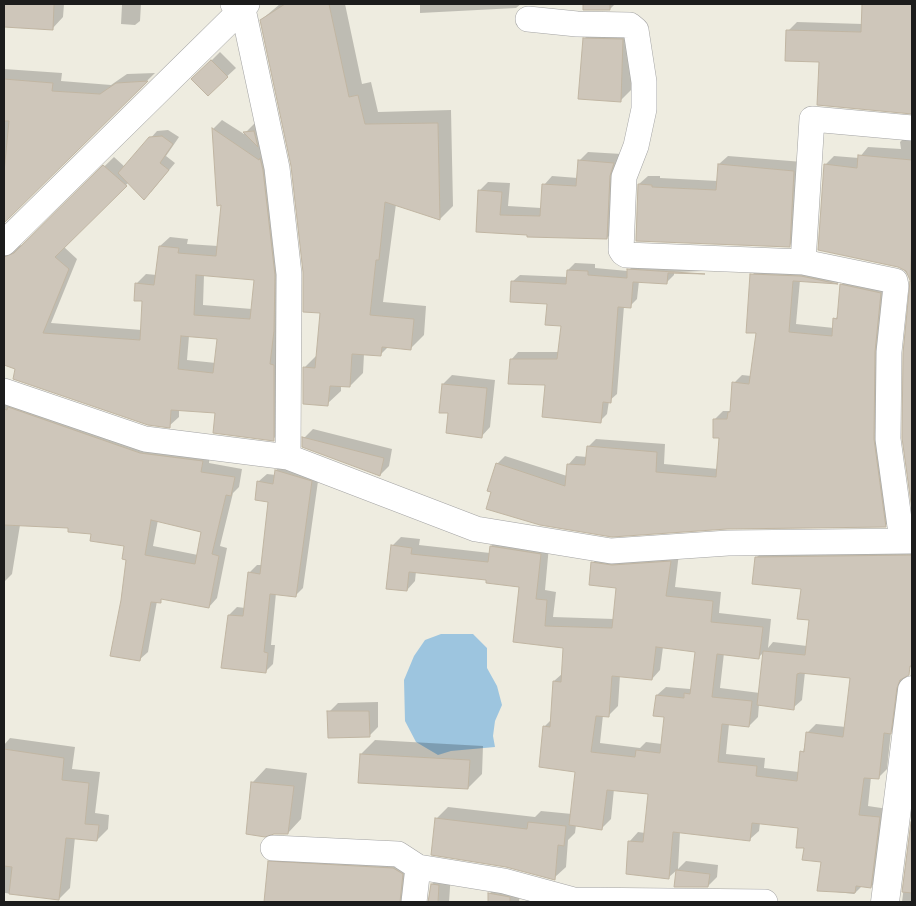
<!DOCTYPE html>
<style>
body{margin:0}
#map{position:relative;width:916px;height:906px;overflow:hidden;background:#eeece0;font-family:"Work Sans",sans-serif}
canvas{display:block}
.frame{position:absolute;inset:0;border:5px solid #1c1c1c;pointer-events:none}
</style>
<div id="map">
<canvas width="916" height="906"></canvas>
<div class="frame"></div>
</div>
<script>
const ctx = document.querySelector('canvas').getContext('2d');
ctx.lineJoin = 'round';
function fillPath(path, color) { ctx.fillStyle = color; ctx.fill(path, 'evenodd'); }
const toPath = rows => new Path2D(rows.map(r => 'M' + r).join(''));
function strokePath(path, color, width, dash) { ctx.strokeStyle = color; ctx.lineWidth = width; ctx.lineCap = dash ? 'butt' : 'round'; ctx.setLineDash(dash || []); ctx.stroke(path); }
fillPath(toPath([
 [441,634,473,634,487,648,487,668,497,686,502,705,495,721,493,736,495,747,451,751,438,755,416,742,405,721,404,680,414,656,425,640]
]), '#9dc5df');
fillPath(toPath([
 [4,4,64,4,63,17,52,29,4,26],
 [141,4,140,21,135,25,121,24,122,5],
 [280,4,345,4,362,84,371,82,378,112,451,110,453,206,440,219,396,204,383,302,426,306,424,335,411,348,389,346,380,355,364,354,363,373,350,386,341,385,341,391,327,404,304,368,318,354,321,312,305,272,293,166,261,20],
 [420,4,521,4,516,8,420,13],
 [584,4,615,4,610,9,584,9],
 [864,4,912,4,912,112,818,104,820,61,788,31,797,22,863,24],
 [598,25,636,26,634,87,620,101,584,39],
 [220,52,236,68,208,94,193,79],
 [4,69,62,73,61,81,111,85,127,74,155,73,4,221],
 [222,120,244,134,254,124,263,122,266,137,259,144,269,151,284,265,283,430,273,439,216,412,179,410,179,417,169,426,4,364,4,336,15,342,4,331,4,244,11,248,25,244,114,157,125,167,157,131,168,130,179,137,166,156,175,163,151,192,129,182,64,247,77,259,51,323,142,330,143,300,136,284,146,274,157,275,160,246,170,237,188,239,187,244,218,246,222,204,213,129],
 [204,275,255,279,252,309,203,305],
 [189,336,218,338,216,363,187,360],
 [909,133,912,133,912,501,904,438,910,278,825,165,834,156,859,158,868,147,901,149,900,142],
 [588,152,622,154,615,230,607,238,477,231,479,191,488,182,510,183,508,206,541,208,544,185,552,176,578,178,580,160],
 [728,156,803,162,798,237,789,246,639,184,648,176,660,176,660,178,718,181,719,164],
 [575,263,595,264,595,268,628,271,636,263,710,266,704,271,674,272,674,275,666,283,639,281,637,299,630,306,624,306,617,394,609,401,607,414,600,421,511,360,518,352,559,352,562,325,548,303,512,282,520,275,568,277,568,270],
 [760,267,844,276,838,283,800,280,796,324,834,328,835,319,839,315,841,285,849,277,888,285,893,518,885,526,492,491,497,464,505,456,567,476,568,465,576,456,587,457,588,447,596,439,665,444,664,464,718,469,720,436,715,419,723,411,731,411,734,383,742,375,751,376,757,332,752,275],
 [452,375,495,380,490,427,481,437,449,412,443,384],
 [4,393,210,453,209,463,242,469,239,487,233,493,220,546,227,548,217,598,209,607,164,598,157,601,148,652,139,660,122,601,127,559,125,545,70,527,20,525,12,574,4,582],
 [158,520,203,531,198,555,153,546],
 [313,429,392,449,389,466,380,475,304,438],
 [284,463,319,474,303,588,295,596,276,593,271,645,275,645,273,664,265,672,229,615,237,607,245,608,249,573,257,565,262,565,269,501,259,481,267,474,276,475,276,470],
 [401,537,420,539,419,545,490,553,491,546,500,538,549,546,545,590,556,592,553,617,614,619,617,587,593,563,601,554,679,553,675,587,721,592,719,613,771,619,768,648,773,642,807,646,810,619,802,588,756,558,765,549,912,547,912,664,905,678,899,724,891,731,887,769,878,778,871,777,868,806,888,809,879,878,871,887,862,886,854,894,819,890,822,861,805,847,800,827,760,823,759,831,750,839,680,832,678,869,686,861,718,865,717,877,708,886,675,885,677,870,669,877,630,841,638,832,645,833,649,793,614,789,611,819,602,828,576,825,575,833,568,840,566,867,554,878,436,819,448,807,535,817,541,811,572,814,577,770,544,727,552,719,554,681,563,673,564,646,514,641,521,586,487,579,416,571,415,581,407,590,392,546],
 [663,647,697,651,693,687,690,689,666,687,657,695,666,716,662,744,646,742,640,748,600,743,603,715,609,715,618,706,620,675,652,679,660,670],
 [764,652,760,693,720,688,724,653,759,657],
 [805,672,851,677,846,727,816,724,807,733,799,772,764,768,765,758,726,754,729,724,749,726,758,717,759,704,793,708,802,700],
 [378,702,378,727,369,736,329,712,338,703],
 [10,738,75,747,72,769,100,772,95,813,109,815,108,829,97,840,75,837,70,888,59,899,5,893,4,897,4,745],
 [375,740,483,746,482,774,468,788,361,754],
 [266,768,307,773,301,819,288,833,247,833,253,782],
 [912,822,912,902,902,902],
 [282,849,406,856,420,902,265,902,270,862],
 [444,872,451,873,449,902,428,902,432,884],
 [500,883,520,887,519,902,489,902,489,894]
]), '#0003');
const building = toPath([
 [4,4,54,4,53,30,4,27,4,4],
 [285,4,329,4,349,97,358,95,365,124,438,123,440,220,385,202,379,260,376,260,370,315,414,319,411,350,382,347,381,356,352,354,350,387,330,386,328,406,303,404,303,367,315,368,320,313,303,312,303,272,291,166,260,20,285,4],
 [583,4,610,4,610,10,583,10,583,4],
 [862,4,912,4,912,114,817,105,819,62,785,61,786,30,861,32,862,4],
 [583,38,623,39,621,102,578,99,583,38],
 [211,60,228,77,208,96,191,79,211,60],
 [4,79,53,83,52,91,100,94,116,83,148,81,4,223,4,172,9,121,4,121,4,79],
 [212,128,259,160,260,158,263,170,275,275,274,331,270,364,274,365,274,441,213,433,215,413,171,410,170,428,148,425,13,379,15,369,4,365,4,257,14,253,103,165,127,186,55,257,69,269,43,333,140,340,142,301,134,301,135,283,154,285,159,246,179,248,178,253,216,256,221,205,217,206,212,128],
 [196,275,254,280,250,319,194,315,196,275],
 [181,336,217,339,213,373,178,369,181,336],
 [254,131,258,147,243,132,254,131],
 [162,136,173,144,160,163,169,170,144,200,118,173,149,137,162,136],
 [858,155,912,160,912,238,910,280,906,271,898,267,818,250,824,164,857,168,858,155],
 [578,160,614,163,610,176,607,239,527,237,527,235,476,232,478,190,502,192,500,215,540,216,542,184,576,186,578,160],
 [718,164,794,171,790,247,636,241,638,184,652,185,652,187,716,190,718,164],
 [627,269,705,274,668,273,667,284,633,282,631,308,618,307,611,403,603,402,601,423,542,417,545,385,508,384,510,359,557,359,561,326,545,325,547,304,510,302,511,281,566,284,567,270,588,271,588,275,627,278,627,269],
 [750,274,801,276,838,284,793,281,789,332,832,336,833,318,837,319,840,284,881,293,875,352,874,439,886,527,727,529,612,537,540,525,486,509,491,492,487,491,496,463,565,486,567,464,585,465,587,446,657,452,656,472,716,477,719,438,713,438,713,419,727,419,728,412,730,412,732,382,749,384,756,333,746,333,750,274],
 [910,281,912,281,912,510,902,438,903,353,910,281],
 [442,384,487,388,482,438,446,433,448,413,439,413,442,384],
 [8,407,140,453,203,461,201,472,235,477,231,496,226,495,212,554,219,556,209,608,161,599,161,603,151,602,140,661,110,656,121,600,126,560,122,559,124,546,90,541,91,534,68,532,68,528,4,525,4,409,7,410,8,407],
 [151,520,201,532,195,564,145,555,151,520],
 [302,437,384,458,380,476,302,447,302,437],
 [275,470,312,481,296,597,270,594,264,652,268,653,266,673,221,668,228,615,243,616,248,572,260,574,268,502,255,500,257,481,273,484,275,470],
 [391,545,412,548,411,554,488,562,490,546,541,554,536,599,547,600,545,626,612,628,616,588,589,585,591,562,612,565,671,561,666,596,713,601,711,622,763,627,759,659,717,654,712,697,752,701,749,727,722,724,718,762,757,766,756,776,797,781,800,751,804,752,806,732,843,737,850,678,800,673,797,674,794,710,757,705,763,651,805,655,809,620,797,619,801,589,752,584,755,557,912,555,912,666,910,666,909,675,900,680,897,688,891,734,884,733,879,779,864,778,859,815,880,817,871,888,856,886,855,893,817,891,821,862,802,860,804,848,796,848,798,828,752,823,750,841,673,832,669,879,626,874,628,841,643,842,648,794,607,790,602,830,569,825,575,772,539,767,543,726,550,727,553,681,561,682,563,648,513,642,519,587,486,583,486,580,409,572,407,591,386,589,391,545],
 [656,647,695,652,690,694,684,693,684,698,656,695,653,716,664,717,660,753,636,750,635,757,591,752,596,716,609,717,612,676,652,680,656,647],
 [327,711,369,711,370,737,328,738,327,711],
 [4,749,64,758,62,780,89,783,85,824,99,825,97,841,66,838,59,900,9,894,12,867,4,866,4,749],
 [360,754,470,760,468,789,358,783,360,754],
 [251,782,294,786,288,834,274,834,265,837,246,834,251,782],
 [435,818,527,829,528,822,566,826,564,846,558,845,555,880,506,867,431,855,435,818],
 [911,822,912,822,912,893,902,892,911,822],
 [268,861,393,868,403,874,400,902,264,902,268,861],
 [676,870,710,874,708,887,674,887,676,870],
 [431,884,439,885,438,902,428,902,431,884],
 [488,893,510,897,510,902,488,902,488,893]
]);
fillPath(building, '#cec6ba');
strokePath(building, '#c0b5a2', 1);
const minor = toPath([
 [233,4,243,9,277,168,289,274,288,457],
 [528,19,577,24,630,25,636,30,644,82,644,109,636,146,624,177,621,250,623,253,626,255,803,262,895,281,896,286,889,352,888,439,902,541],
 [4,243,247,4],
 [803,262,812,119,912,128],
 [4,391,145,439,288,457,476,529,611,551,728,543,912,541],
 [273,848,398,854,418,867,504,881,574,900,765,902],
 [414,902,418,867]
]);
const tertiary = toPath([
 [885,902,912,690]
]);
strokePath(minor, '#a3a3a3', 26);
strokePath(tertiary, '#a3a3a3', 29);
strokePath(minor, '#fff', 25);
strokePath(tertiary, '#fff', 28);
</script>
